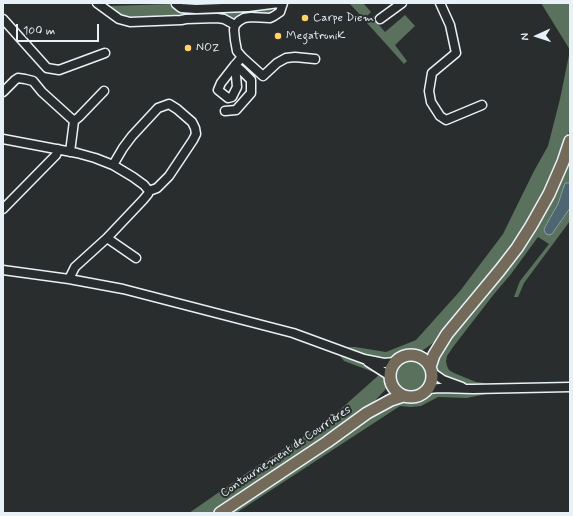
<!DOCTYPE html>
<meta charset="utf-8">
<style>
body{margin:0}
#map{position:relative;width:573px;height:516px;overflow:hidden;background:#2a2d2e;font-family:Mynerve,sans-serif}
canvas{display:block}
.frame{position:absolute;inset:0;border:4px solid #e8f1f8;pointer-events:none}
.north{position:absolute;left:517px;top:16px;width:40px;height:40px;-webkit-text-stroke:3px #2a2d2e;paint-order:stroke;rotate:267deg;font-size:11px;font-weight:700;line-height:16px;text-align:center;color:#e8f1f8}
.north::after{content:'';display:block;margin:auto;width:14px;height:18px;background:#e8f1f8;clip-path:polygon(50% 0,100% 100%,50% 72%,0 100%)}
.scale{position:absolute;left:16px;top:24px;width:83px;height:18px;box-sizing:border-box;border:2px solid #e8f1f8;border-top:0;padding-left:5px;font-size:12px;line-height:14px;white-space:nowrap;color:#e8f1f8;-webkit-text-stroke:3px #2a2d2e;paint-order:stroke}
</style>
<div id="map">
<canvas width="573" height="516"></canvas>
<div class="frame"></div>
<div class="north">N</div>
<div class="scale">100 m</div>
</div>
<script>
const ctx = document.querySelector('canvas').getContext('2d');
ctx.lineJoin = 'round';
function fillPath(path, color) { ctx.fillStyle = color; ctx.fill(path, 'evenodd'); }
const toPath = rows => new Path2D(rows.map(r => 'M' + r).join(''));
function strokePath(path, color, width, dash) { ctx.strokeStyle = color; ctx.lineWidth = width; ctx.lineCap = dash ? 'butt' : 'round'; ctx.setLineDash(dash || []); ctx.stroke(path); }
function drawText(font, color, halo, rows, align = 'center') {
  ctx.font = font + ' Mynerve,sans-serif'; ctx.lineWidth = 4; ctx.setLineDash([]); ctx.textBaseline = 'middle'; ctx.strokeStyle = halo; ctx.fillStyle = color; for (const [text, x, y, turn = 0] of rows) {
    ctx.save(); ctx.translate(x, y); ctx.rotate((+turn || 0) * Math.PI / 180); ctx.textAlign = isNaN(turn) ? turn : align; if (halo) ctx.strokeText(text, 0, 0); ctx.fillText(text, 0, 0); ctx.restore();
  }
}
fillPath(toPath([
 [349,3,361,3,364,4,371,12,364,19],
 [541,3,570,3,570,129,558,162,546,190,514,246,437,340,422,351,416,352,411,351,404,352,390,360,383,360,355,354,340,347,355,347,386,352,416,340,460,291,503,234,534,171,548,146,560,99,570,50],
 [170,4,173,6,274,6,272,10,267,14,240,16,234,19,223,14,218,13,136,17,128,17,122,15,116,12,110,8,110,6],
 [405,15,415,26,395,45,407,61,404,64,367,23,374,16,379,25,385,32],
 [570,153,569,183,565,183,558,204,545,227,544,230,552,234,570,208,570,221,524,283,518,297,514,297,520,281,549,244,538,237,511,274,494,294,453,347,447,356,446,361,447,366,449,370,454,373,476,382,484,383,489,386,467,386,454,383,436,372,435,367,437,355,490,289],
 [337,352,372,366,386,377,387,384,385,390,364,412,228,503,212,513,189,513,251,470,325,423,379,375,376,373,344,361],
 '395 376a16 16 0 1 1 32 0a16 16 0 1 1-32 0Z',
 [435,391,491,393,467,398,438,397,421,406,410,407,400,406,236,513,226,513,380,408,399,399,411,401,418,400,423,398,431,392]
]), '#5a715d');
const water = toPath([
 [570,181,570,208,552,234,549,235,546,234,544,230,545,227,558,204,565,183,569,183,570,181]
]);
fillPath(water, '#4e6572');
strokePath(water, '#8c9da8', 1);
const minor = toPath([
 [97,3,119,19,130,22,181,20,186,19,217,18,224,19,235,25],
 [283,3,280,12,274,16,270,18,251,17,244,18,239,21,235,25,234,30,235,40,237,51,242,57,263,76,277,63,286,58,295,57,315,59],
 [440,3,450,25,456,53,432,73,429,91,431,102,440,116,446,120,482,105],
 [176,4,181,8,196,9,248,7,279,3],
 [3,19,47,68,59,70,105,53],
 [380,19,402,3],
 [235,65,237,87,232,97,228,98,218,90,221,83,235,65,242,57],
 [3,92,15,80,18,78,25,79,33,81,42,92,74,121],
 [225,111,236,110,251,93,251,80,242,71,235,65],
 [3,139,77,153,95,158,113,165,133,177,144,185,149,191],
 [70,152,74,121,79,117,104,91],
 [113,165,123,148,132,136,158,108,169,104,177,109,192,122,195,128,196,134,193,140,169,176,157,188,149,191],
 [3,209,56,155,58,149],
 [107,238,136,258],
 [3,270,69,279,123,289,293,333,364,359,384,363,395,362],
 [69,279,75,267,107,238,143,200,148,194,149,191],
 [368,362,390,376],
 [433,373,443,380,462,387],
 [428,389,440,388,473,389,570,387]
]);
const major = toPath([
 '390 376a21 21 0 1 1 42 0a21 21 0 1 1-42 0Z',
 [430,367,434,355,447,334,500,270,517,248,531,226,549,194,563,162,570,141],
 [220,513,327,442,367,413,391,400,403,396]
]);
strokePath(minor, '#e8f1f8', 11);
strokePath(major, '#e8f1f8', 14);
strokePath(minor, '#2a2d2e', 8);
strokePath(major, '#746a5a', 11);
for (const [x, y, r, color] of [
 [305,18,4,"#ffd166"],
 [278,36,4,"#ffd166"],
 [188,48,4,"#ffd166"]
]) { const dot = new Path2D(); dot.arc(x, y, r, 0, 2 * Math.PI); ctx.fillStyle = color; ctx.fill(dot); strokePath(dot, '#2a2d2e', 1.5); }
drawText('12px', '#e8f1f8', '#2a2d2e', [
 ["Carpe Diem",313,18],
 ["MegatroniK",286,36],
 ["NOZ",196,48]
], 'left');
drawText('12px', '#e8f1f8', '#2a2d2e', [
 ["Contournement de Courrières",286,452,-34]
]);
</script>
